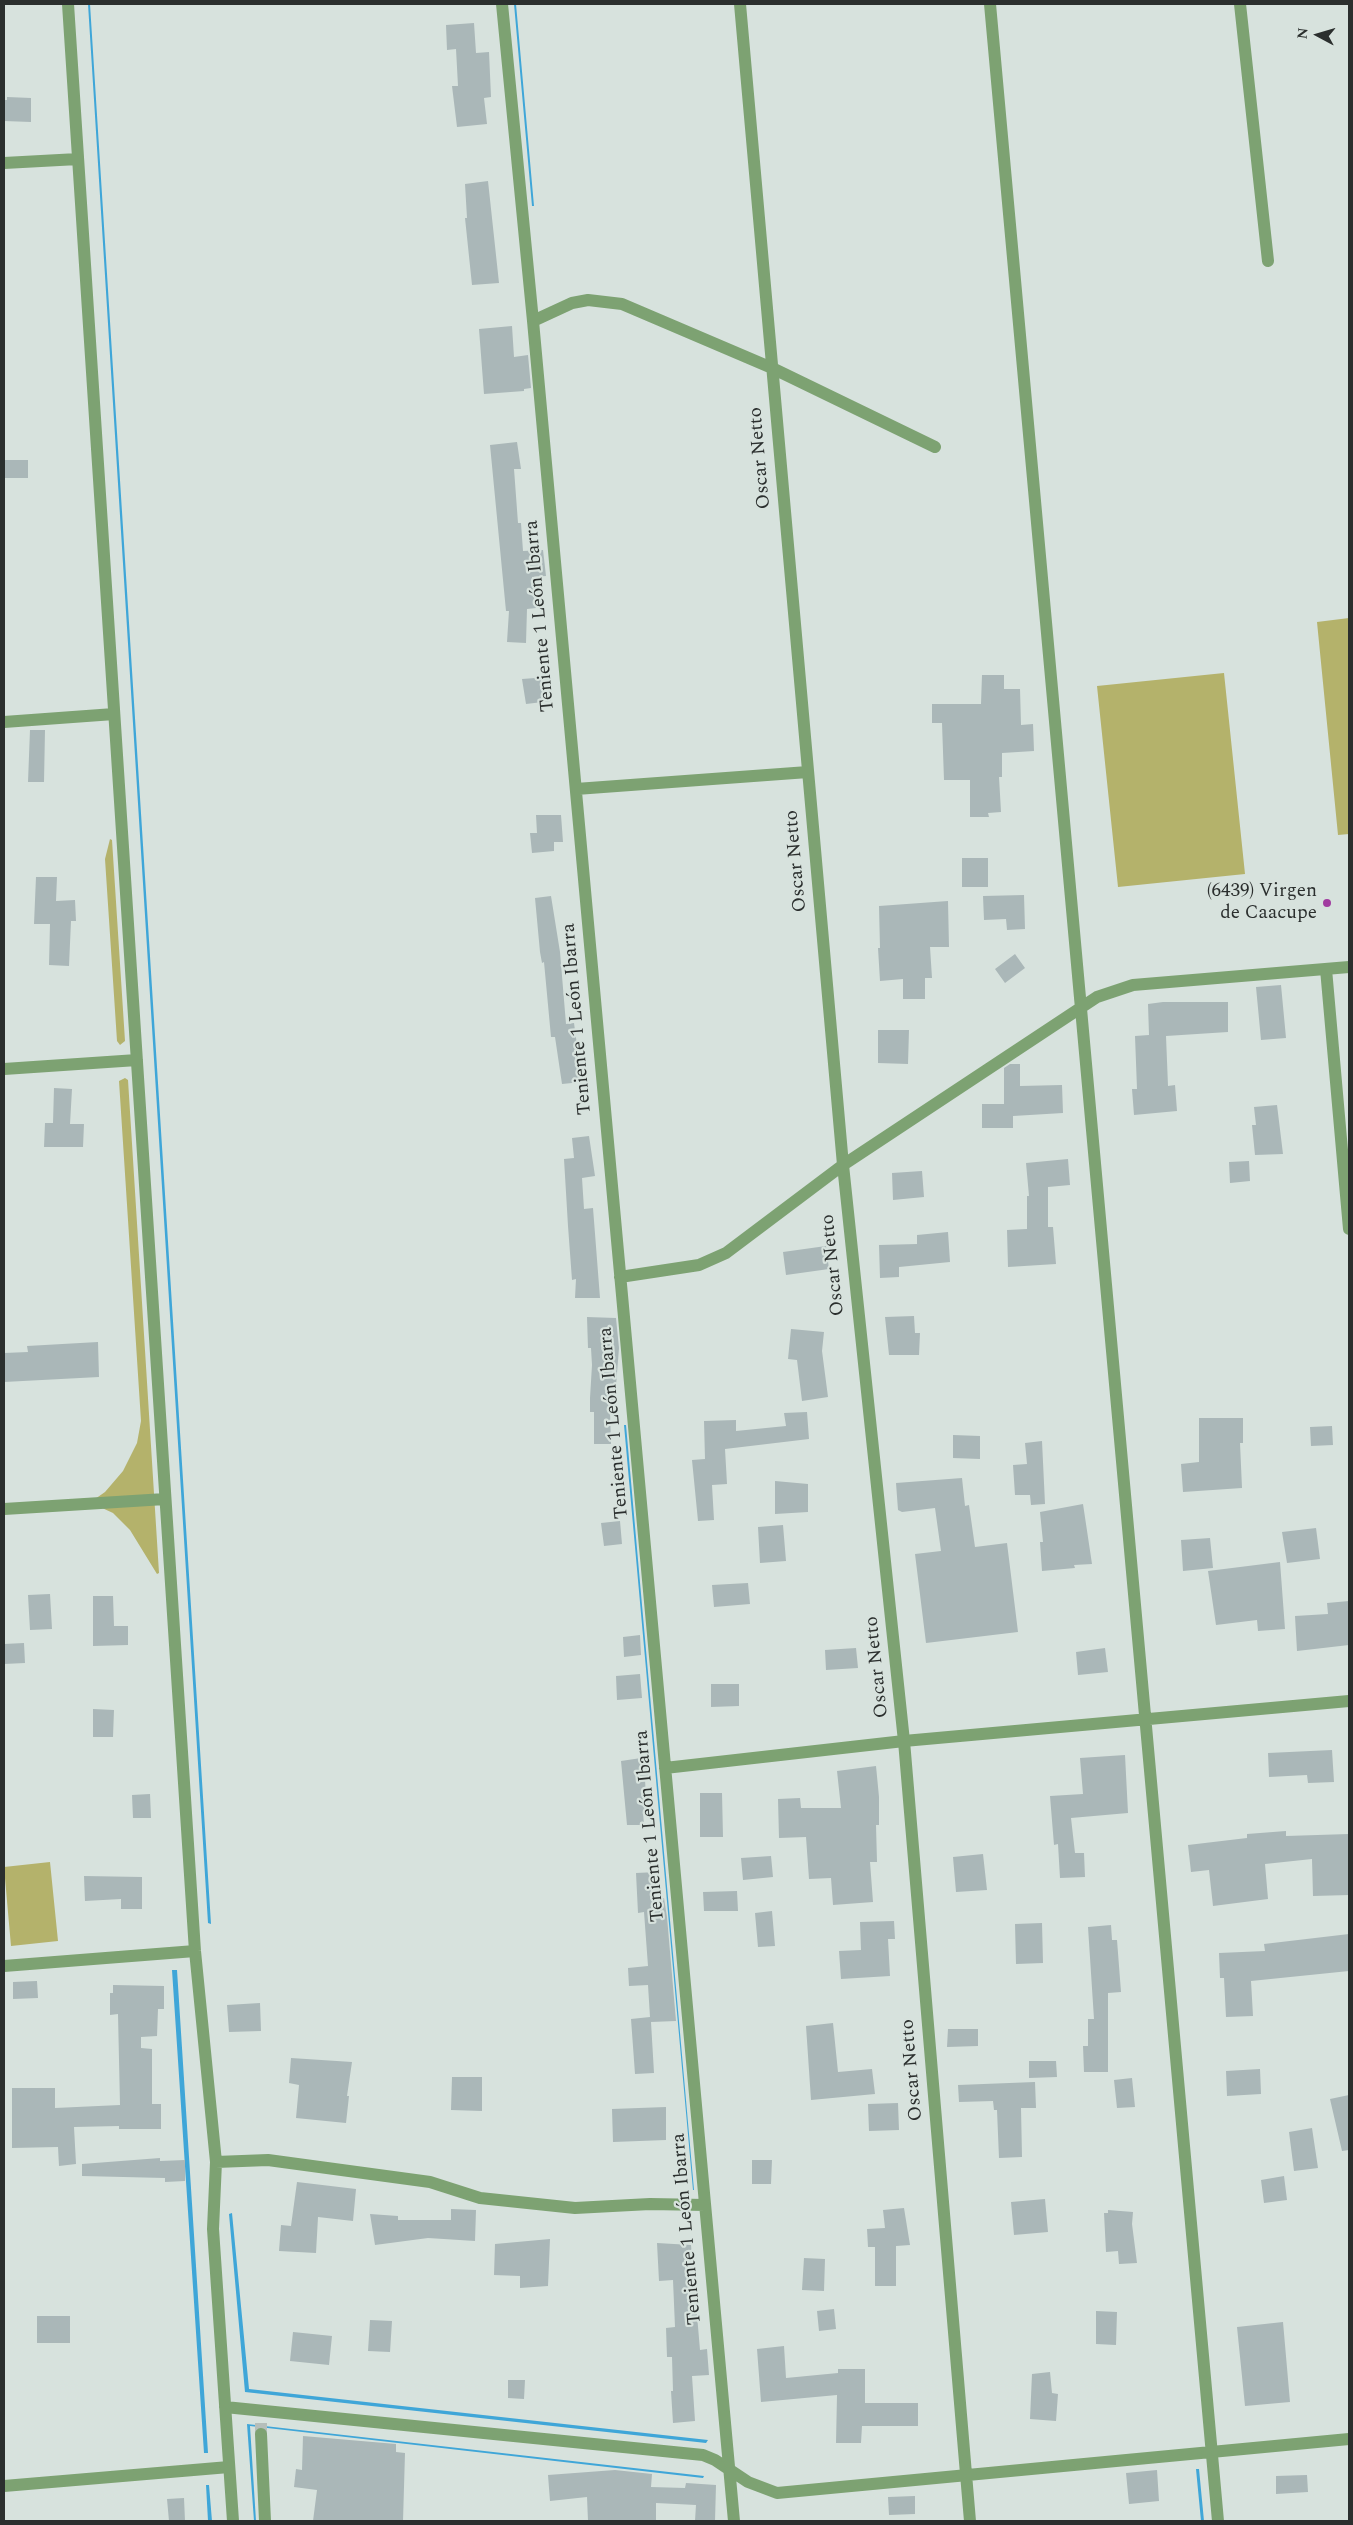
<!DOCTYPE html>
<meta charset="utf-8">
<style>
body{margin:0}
#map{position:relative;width:1353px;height:2525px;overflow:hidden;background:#d7e2dd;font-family:Spectral,serif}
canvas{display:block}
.frame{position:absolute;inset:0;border:5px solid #2b2f2e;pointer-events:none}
.north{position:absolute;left:1293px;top:10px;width:50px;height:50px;-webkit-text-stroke:4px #d7e2dd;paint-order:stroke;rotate:276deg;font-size:14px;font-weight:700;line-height:20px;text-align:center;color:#2b2f2e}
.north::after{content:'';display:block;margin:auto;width:18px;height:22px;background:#2b2f2e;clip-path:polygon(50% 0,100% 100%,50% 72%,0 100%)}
</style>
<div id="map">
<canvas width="1353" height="2525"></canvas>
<div class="frame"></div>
<div class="north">N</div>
</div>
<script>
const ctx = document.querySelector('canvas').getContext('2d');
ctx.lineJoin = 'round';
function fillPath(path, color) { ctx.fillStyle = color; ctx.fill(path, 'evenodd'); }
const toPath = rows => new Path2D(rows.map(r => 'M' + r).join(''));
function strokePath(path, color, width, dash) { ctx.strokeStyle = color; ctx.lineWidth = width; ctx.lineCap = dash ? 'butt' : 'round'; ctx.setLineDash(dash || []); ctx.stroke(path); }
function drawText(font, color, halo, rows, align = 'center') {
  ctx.font = font + ' Spectral,serif'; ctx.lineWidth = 4.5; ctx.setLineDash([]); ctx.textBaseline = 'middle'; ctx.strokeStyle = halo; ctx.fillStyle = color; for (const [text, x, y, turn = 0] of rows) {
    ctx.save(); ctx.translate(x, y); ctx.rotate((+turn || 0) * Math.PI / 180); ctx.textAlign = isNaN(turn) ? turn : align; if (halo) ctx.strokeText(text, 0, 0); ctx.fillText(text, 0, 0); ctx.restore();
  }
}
fillPath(toPath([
 [1349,618,1349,834,1338,835,1317,622],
 [1224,673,1245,874,1118,887,1097,686],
 [110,839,112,840,125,1041,120,1045,117,1041,105,859],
 [125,1078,128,1080,159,1573,157,1574,130,1530,113,1513,100,1507,95,1499,105,1492,123,1471,137,1443,141,1421,119,1081],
 [50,1862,58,1941,11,1946,4,1867]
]), '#b4b26b');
fillPath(toPath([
 [88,4,90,4,211,1924,208,1923],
 [514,4,516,4,534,206,532,206],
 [624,1425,626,1425,694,2190,693,2190],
 [172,1970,177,1970,208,2453,204,2453],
 [232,2213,249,2389,708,2440,706,2443,245,2392,229,2214],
 [247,2424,704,2476,703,2478,250,2426,256,2521,254,2521],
 [1196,2469,1199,2469,1204,2521,1201,2521],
 [206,2485,209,2485,212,2521,208,2521]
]), '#3fa6d8');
fillPath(toPath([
 [474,23,476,53,489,52,491,97,484,98,487,124,457,127,452,86,458,86,456,49,447,50,446,25],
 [7,97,31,98,31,122,4,121,4,100,7,100],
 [488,181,499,283,472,285,465,218,467,218,465,184],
 [512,326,514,357,528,355,531,388,524,389,524,391,484,394,479,329],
 [517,442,521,469,514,469,518,523,521,523,523,551,543,550,546,576,532,577,536,608,527,609,526,643,507,642,509,611,506,611,490,445],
 [4,460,28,460,28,478,4,478],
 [982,675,1004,675,1004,689,1020,689,1021,725,1033,724,1034,751,1002,753,1002,777,999,777,1001,812,988,813,989,817,970,817,970,780,944,780,942,723,932,723,932,704,981,704],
 [549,677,551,701,526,704,522,679],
 [30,730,45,730,44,782,28,782],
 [536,815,561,815,563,842,554,842,554,851,532,853,530,833,537,833],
 [962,858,988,858,988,887,962,887],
 [36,877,57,877,56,901,75,900,76,921,71,921,69,966,49,965,50,924,34,924],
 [1024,895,1025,929,1007,930,1006,919,984,920,983,896],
 [551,896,560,952,566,1024,574,1023,582,1082,562,1084,555,1037,551,1037,544,962,542,963,540,952,535,898],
 [948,901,949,947,930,947,932,978,925,978,925,999,903,999,903,979,880,981,878,948,880,948,879,906],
 [1015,954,1025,968,1005,983,995,969],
 [1281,985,1286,1038,1261,1040,1256,987],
 [1163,1002,1228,1002,1228,1032,1166,1036,1168,1086,1175,1085,1177,1111,1134,1115,1132,1089,1137,1089,1135,1036,1149,1035,1148,1004],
 [878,1030,909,1030,908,1064,878,1063],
 [1010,1064,1020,1064,1020,1086,1062,1085,1063,1113,1013,1116,1013,1128,982,1128,982,1104,1004,1104,1004,1068],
 [54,1088,72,1089,70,1124,84,1124,83,1147,44,1147,45,1123,53,1123],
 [1277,1105,1283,1154,1255,1155,1252,1125,1256,1125,1254,1107],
 [589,1136,595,1176,582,1178,584,1209,593,1208,600,1298,575,1298,576,1279,572,1280,568,1226,564,1159,574,1158,572,1138],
 [1068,1159,1070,1185,1048,1187,1048,1227,1053,1227,1056,1264,1008,1267,1007,1230,1027,1229,1027,1196,1029,1196,1026,1163],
 [1249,1161,1250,1181,1230,1183,1229,1162],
 [922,1171,924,1197,893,1200,892,1173],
 [948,1232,950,1262,899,1267,899,1277,880,1278,879,1245,917,1244,917,1235],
 [826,1246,829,1269,786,1275,783,1252],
 [914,1316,915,1333,920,1333,919,1355,889,1355,885,1317],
 [587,1317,616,1318,619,1348,614,1411,610,1411,611,1444,594,1444,594,1412,590,1412,590,1398,592,1365,591,1348,588,1348],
 [791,1329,824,1332,822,1351,828,1397,802,1401,797,1360,788,1359],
 [98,1342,99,1377,4,1382,4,1353,28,1352,27,1346],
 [807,1412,809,1439,725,1449,727,1484,712,1485,714,1520,698,1521,692,1460,705,1459,704,1421,736,1420,736,1431,786,1426,784,1413],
 [1199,1418,1243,1418,1243,1443,1240,1443,1242,1488,1183,1492,1181,1464,1199,1462],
 [1332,1426,1333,1445,1311,1446,1310,1427],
 [953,1435,980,1436,980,1459,953,1458],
 [1042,1441,1045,1504,1031,1505,1030,1495,1015,1495,1013,1465,1027,1464,1025,1443],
 [962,1478,965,1506,969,1505,975,1547,1007,1543,1018,1632,926,1643,915,1554,941,1551,935,1508,902,1512,898,1510,896,1483],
 [775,1481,808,1484,808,1512,775,1514],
 [1083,1504,1092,1564,1074,1565,1075,1568,1042,1571,1040,1542,1043,1542,1040,1512],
 [620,1521,622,1544,604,1546,601,1523],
 [783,1525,786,1561,760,1563,758,1527],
 [1316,1528,1320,1559,1287,1563,1282,1532],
 [1210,1538,1213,1568,1183,1571,1181,1540],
 [1280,1562,1285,1629,1258,1631,1257,1620,1216,1625,1208,1571],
 [748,1583,750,1604,714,1607,712,1585],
 [50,1594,52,1629,30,1630,28,1595],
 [93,1596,113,1596,114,1626,128,1626,128,1645,93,1646],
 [1349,1601,1349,1645,1297,1651,1295,1616,1328,1614,1327,1603],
 [640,1635,641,1655,624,1657,623,1637],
 [24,1643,25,1663,4,1664,4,1644],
 [856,1648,858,1668,826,1670,825,1650],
 [1105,1648,1108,1672,1078,1675,1076,1652],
 [640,1674,642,1698,617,1700,616,1676],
 [711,1684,739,1684,739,1706,711,1707],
 [93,1709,114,1710,113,1737,93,1737],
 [1332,1750,1334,1782,1308,1783,1307,1775,1269,1777,1268,1753],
 [1125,1755,1128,1813,1071,1818,1075,1853,1084,1853,1085,1877,1060,1878,1058,1844,1054,1845,1050,1796,1083,1794,1080,1758],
 [648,1757,651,1779,645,1780,647,1812,643,1812,644,1825,627,1825,621,1761],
 [876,1766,879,1797,879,1825,876,1825,877,1862,870,1862,873,1902,833,1905,831,1878,809,1879,806,1837,779,1838,778,1799,800,1798,801,1808,841,1808,837,1771],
 [700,1793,722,1793,723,1837,700,1837],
 [150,1794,151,1818,133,1818,132,1795],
 [1286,1831,1286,1836,1349,1834,1349,1895,1313,1896,1312,1859,1265,1864,1268,1899,1213,1906,1209,1870,1191,1872,1188,1845,1247,1838,1247,1834],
 [983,1854,987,1890,956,1892,953,1857],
 [771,1856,773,1877,743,1880,741,1858],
 [657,1872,658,1899,664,1898,667,1917,676,2021,651,2022,654,2073,635,2074,631,2019,650,2017,648,1985,629,1986,628,1968,648,1966,644,1912,638,1913,636,1873],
 [84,1876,142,1877,142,1909,121,1909,121,1899,85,1901],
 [737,1891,738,1911,704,1911,703,1892],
 [772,1911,775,1946,758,1947,755,1913],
 [894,1921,895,1939,888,1939,890,1976,841,1979,839,1951,861,1950,860,1922],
 [1042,1923,1043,1963,1016,1964,1015,1924],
 [1111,1925,1112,1940,1117,1940,1121,1992,1108,1993,1108,2072,1084,2072,1083,2046,1088,2046,1088,2019,1094,2019,1088,1927],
 [1349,1934,1349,1971,1251,1981,1253,2016,1226,2017,1224,1978,1220,1978,1219,1953,1265,1951,1264,1944],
 [37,1981,38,1998,13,1999,13,1982],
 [113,1985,164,1986,164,2009,158,2009,157,2036,141,2037,141,2048,152,2049,152,2104,161,2104,161,2129,119,2129,119,2126,74,2127,76,2164,59,2166,58,2147,12,2148,12,2088,55,2088,55,2108,120,2105,118,2014,110,2015,110,1993,113,1993],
 [260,2003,261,2031,229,2032,227,2005],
 [833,2023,838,2072,872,2069,875,2094,811,2100,806,2026],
 [948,2029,978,2029,978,2046,947,2047],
 [291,2058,352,2062,347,2096,349,2096,346,2123,296,2118,299,2085,289,2083],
 [1029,2061,1056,2061,1057,2077,1029,2078],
 [1260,2069,1261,2094,1227,2096,1226,2071],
 [452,2077,482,2077,482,2111,451,2110],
 [1132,2078,1135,2107,1117,2108,1114,2080],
 [1035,2082,1036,2108,1021,2108,1022,2157,999,2158,997,2110,994,2110,993,2101,959,2102,958,2085],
 [1349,2095,1349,2150,1342,2151,1330,2099],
 [898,2103,899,2130,869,2131,868,2104],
 [666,2107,666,2140,613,2142,612,2109],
 [1312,2128,1318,2168,1294,2171,1289,2132],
 [160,2158,160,2161,185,2160,185,2181,165,2182,165,2178,82,2176,82,2164],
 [752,2160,772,2160,771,2184,752,2184],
 [1284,2176,1287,2200,1264,2203,1261,2180],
 [297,2182,356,2189,353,2221,318,2217,316,2253,279,2251,281,2225,291,2226],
 [1045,2199,1048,2232,1014,2235,1011,2202],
 [904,2208,910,2245,896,2246,896,2286,875,2286,875,2247,868,2247,867,2229,885,2228,883,2210],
 [451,2209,476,2210,475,2241,428,2238,375,2245,370,2214,398,2216,398,2220,451,2220],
 [1108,2210,1133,2212,1132,2224,1137,2263,1119,2264,1118,2251,1106,2252,1104,2213,1108,2213],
 [550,2239,548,2286,520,2288,520,2276,494,2275,495,2244],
 [657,2243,691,2245,700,2350,707,2349,709,2375,692,2376,695,2421,673,2423,671,2391,673,2391,672,2357,667,2357,666,2328,675,2327,673,2280,659,2281],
 [804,2258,825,2259,824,2291,802,2290],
 [834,2309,836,2329,819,2331,817,2311],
 [1096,2311,1117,2312,1116,2345,1096,2344],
 [37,2316,70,2316,70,2343,37,2343],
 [370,2320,392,2321,390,2352,368,2351],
 [1283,2322,1290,2402,1245,2406,1237,2327],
 [293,2332,332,2336,329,2365,290,2361],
 [784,2346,786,2378,838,2373,838,2369,865,2369,865,2403,918,2403,918,2426,862,2426,861,2443,836,2443,837,2395,761,2402,757,2349],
 [1050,2372,1052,2393,1058,2394,1056,2421,1030,2419,1032,2374],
 [508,2380,525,2380,524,2399,508,2398],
 [303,2436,396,2444,396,2452,405,2453,403,2521,313,2521,317,2490,294,2487,296,2469,302,2470],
 [615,2470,652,2474,651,2487,685,2488,686,2483,716,2485,715,2521,695,2521,696,2505,656,2503,656,2521,588,2521,587,2497,550,2501,548,2475],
 [1157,2470,1159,2501,1129,2504,1126,2473],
 [1307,2475,1308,2492,1276,2494,1276,2476],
 [915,2496,915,2514,889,2515,888,2497],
 [184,2498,185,2521,169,2521,167,2499]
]), '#aab7b8');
strokePath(toPath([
 [261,2423,261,2434]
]), '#b5beba', 12, [12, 6]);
strokePath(toPath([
 [68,4,195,1951,216,2162,213,2229,233,2521],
 [502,4,533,321,734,2521],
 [740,4,843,1165,904,1741,970,2521],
 [990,4,1218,2521],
 [1240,4,1268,261],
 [4,163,78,159],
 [533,321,572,303,588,300,622,304,772,368,935,447],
 [4,722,114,714],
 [576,789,808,772],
 [1326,969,1349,1229],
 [4,1069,137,1060],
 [620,1277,699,1265,726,1253,843,1165,1097,997,1133,985,1349,967],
 [4,1509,165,1499],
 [665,1768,904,1741,1349,1701],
 [4,1966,195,1951],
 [216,2162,268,2160,430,2182,480,2198,575,2208,650,2204,705,2205],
 [225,2407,703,2455,715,2460,748,2482,777,2493,1349,2439],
 [261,2434,265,2521],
 [4,2486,229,2467]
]), '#7da272', 12);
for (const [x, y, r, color] of [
 [1327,903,5,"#a13ca0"]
]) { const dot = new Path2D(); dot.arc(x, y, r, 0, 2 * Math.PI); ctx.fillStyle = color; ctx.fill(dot); strokePath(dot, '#d7e2dd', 2); }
drawText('19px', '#2b2f2e', '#d7e2dd', [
 ["Oscar Netto",761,458,-95],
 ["Teniente 1 León Ibarra",541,616,-95],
 ["Oscar Netto",797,861,-95],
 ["Teniente 1 León Ibarra",578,1019,-95],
 ["Oscar Netto",834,1265,-96],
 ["Teniente 1 León Ibarra",615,1423,-95],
 ["Oscar Netto",878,1667,-96],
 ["Teniente 1 León Ibarra",651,1826,-95],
 ["Oscar Netto",913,2070,-95],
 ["Teniente 1 León Ibarra",688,2229,-95]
]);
drawText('19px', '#2b2f2e', '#d7e2dd', [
 ["(6439) Virgen",1317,892],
 ["de Caacupe",1317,914]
], 'right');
</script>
